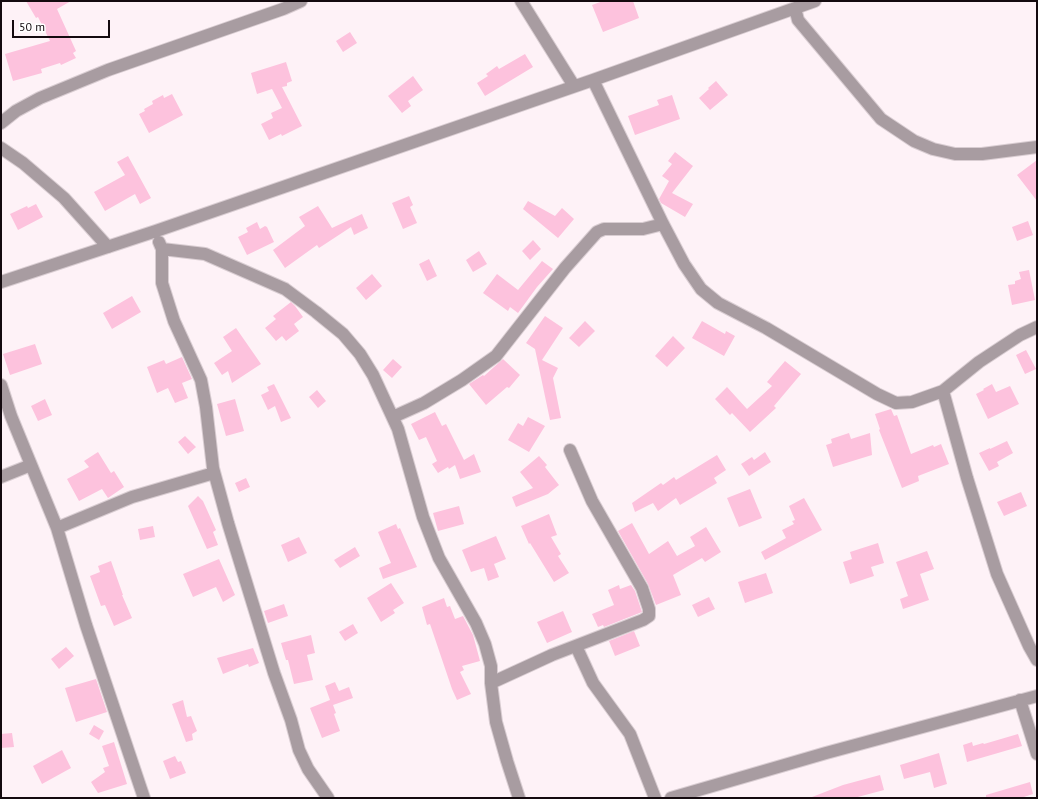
<!DOCTYPE html>
<style>
body{margin:0}
#map{position:relative;width:1038px;height:799px;overflow:hidden;background:#fef2f7;font-family:"PT Sans",sans-serif}
canvas{display:block}
.frame{position:absolute;inset:0;border:2px solid #140a0f;pointer-events:none}
.scale{position:absolute;left:12px;top:20px;width:98px;height:18px;box-sizing:border-box;border:2px solid #140a0f;border-top:0;padding-left:5px;font-size:12px;line-height:14px;white-space:nowrap;color:#140a0f;-webkit-text-stroke:3px #fff;paint-order:stroke}
</style>
<div id="map">
<canvas width="1038" height="799"></canvas>
<div class="frame"></div>
<div class="scale">50 m</div>
</div>
<script>
const ctx = document.querySelector('canvas').getContext('2d');
ctx.lineJoin = 'round';
function fillPath(path, color) { ctx.fillStyle = color; ctx.fill(path, 'evenodd'); }
const toPath = rows => new Path2D(rows.map(r => 'M' + r).join(''));
function strokePath(path, color, width, dash) { ctx.strokeStyle = color; ctx.lineWidth = width; ctx.lineCap = dash ? 'butt' : 'round'; ctx.setLineDash(dash || []); ctx.stroke(path); }
fillPath(toPath([
 [26,1,71,1,57,9,76,51,73,53,76,58,61,65,60,63,41,69,42,73,13,81,5,54,50,41,38,17,36,18],
 [603,1,633,1,639,18,603,32,592,5],
 [350,32,357,43,343,52,336,41],
 [525,54,533,67,485,96,477,83,488,76,486,74,497,66,499,69],
 [286,62,292,81,287,83,287,86,282,87,302,126,282,136,281,134,269,140,261,124,273,118,271,113,282,108,272,89,257,94,251,73],
 [413,76,423,90,408,101,411,106,402,113,388,96],
 [716,81,728,95,710,110,699,98,709,89,708,88],
 [172,94,183,115,149,133,139,114,145,111,144,109,153,104,152,101,163,95,164,98],
 [672,95,680,119,635,135,628,116,659,105,657,100],
 [675,152,693,166,672,193,693,204,685,217,661,203,659,199,669,181,662,176,672,164,668,161],
 [128,156,151,198,140,204,135,194,105,211,94,192,125,175,117,162],
 [1037,160,1037,201,1017,175],
 [409,196,413,205,410,207,417,223,403,229,392,203],
 [528,201,555,216,562,208,574,219,558,238,523,209],
 [36,204,43,217,18,230,10,214,27,206,28,208],
 [318,206,332,228,362,214,368,228,354,235,351,227,319,248,317,245,285,268,273,250,305,226,299,217],
 [1028,221,1033,235,1017,241,1012,227],
 [257,222,260,229,265,226,267,227,274,242,247,255,238,237,248,232,246,228],
 [533,240,541,249,530,260,522,251],
 [479,251,487,264,473,272,466,260],
 [429,259,437,276,427,281,419,264],
 [542,261,553,269,537,287,518,313,510,307,508,311,483,293,497,274,518,290],
 [1029,270,1035,300,1012,305,1008,285,1015,284,1015,281,1021,279,1019,272],
 [372,274,382,286,366,300,356,288],
 [132,296,141,312,112,329,103,313],
 [291,302,295,306,303,317,294,324,299,331,286,341,282,336,276,341,265,328,276,319,273,316],
 [545,316,563,328,542,360,558,368,553,378,561,418,550,420,535,349,526,343],
 [585,321,595,331,579,347,569,338],
 [702,321,725,334,726,331,735,336,724,356,692,338],
 [236,328,261,364,232,383,228,371,222,375,214,363,232,351,223,337],
 [673,336,685,348,667,367,655,356],
 [35,344,42,364,10,375,3,354],
 [1026,350,1036,369,1025,374,1016,355],
 [182,357,192,379,182,383,188,398,175,403,168,388,157,393,147,367,164,360,166,364],
 [393,359,402,367,392,378,383,370],
 [503,359,520,375,509,388,507,387,486,405,469,384,483,375,484,376],
 [785,361,801,374,774,406,776,408,750,432,732,413,730,415,715,399,727,387,747,409,772,386,767,382],
 [274,384,291,418,281,422,275,406,268,410,261,395,269,391,267,387],
 [992,384,996,392,1010,386,1019,404,988,419,976,394,984,390,983,389],
 [317,390,326,401,318,408,309,397],
 [45,399,52,415,38,421,31,406],
 [235,399,244,431,226,436,217,404],
 [891,409,894,416,897,415,911,454,933,445,934,447,941,444,949,464,918,476,919,481,902,488,879,430,880,429,875,414],
 [435,412,442,426,446,424,464,460,474,454,481,472,460,479,455,465,449,469,448,467,438,473,432,464,437,461,426,437,419,440,411,424],
 [528,417,545,426,529,452,508,440,518,423,523,426],
 [849,433,851,439,870,433,872,455,833,467,826,445,832,443,831,439],
 [185,436,196,447,188,454,178,442],
 [1007,441,1013,453,997,462,999,466,989,471,979,453,990,448,990,449],
 [98,452,111,473,114,471,124,487,108,498,102,489,79,501,67,479,89,467,84,461],
 [765,452,771,462,749,476,741,464,752,457,754,460],
 [717,455,726,470,714,478,717,483,680,505,676,498,658,511,653,503,635,512,632,503,661,483,663,485,674,477,676,480],
 [539,456,547,465,545,467,559,485,548,494,516,507,512,497,533,488,520,472],
 [246,478,250,487,239,492,235,483],
 [750,489,762,518,739,527,727,498],
 [1021,492,1027,506,1004,516,997,502],
 [198,496,203,501,216,530,213,532,218,545,207,549,188,506],
 [804,498,822,530,765,560,761,552,786,538,782,530,794,524,792,521,795,520,789,506],
 [459,506,464,524,438,531,433,513],
 [549,514,557,535,551,537,561,554,558,556,569,573,554,582,530,543,529,544,521,526],
 [632,523,649,554,668,541,677,556,695,546,690,537,706,527,721,552,705,562,702,558,673,575,681,595,656,605,648,584,618,531],
 [396,524,398,529,400,528,417,567,383,579,379,568,391,563,378,532],
 [153,526,155,537,140,540,138,529],
 [496,536,506,559,494,564,499,577,488,581,484,568,471,572,462,550],
 [299,537,307,553,288,562,281,545],
 [878,543,884,563,871,567,874,576,850,584,843,562,852,559,850,552],
 [355,547,360,556,340,568,334,560],
 [927,551,934,569,920,574,929,600,903,609,900,599,908,596,896,562],
 [219,559,235,595,223,602,216,587,193,597,183,574],
 [111,561,123,595,122,595,132,618,114,626,105,605,101,606,90,576,100,572,98,566],
 [766,573,773,593,745,603,738,582],
 [391,583,404,603,393,610,395,613,381,622,367,598],
 [619,585,620,589,631,585,635,591,642,612,604,627,603,625,598,627,592,614,614,605,608,590],
 [709,597,715,609,698,617,692,605],
 [444,598,447,607,450,606,455,619,463,616,473,635,480,661,462,666,464,670,460,672,471,694,457,700,452,689,430,624,427,625,422,607],
 [284,604,288,616,268,623,264,611],
 [563,611,572,632,547,643,537,622],
 [353,624,358,633,345,641,339,632],
 [634,631,640,646,615,656,609,641],
 [311,635,315,653,307,655,313,680,294,684,288,660,286,660,281,643],
 [66,647,74,656,59,669,51,659],
 [253,648,259,663,249,667,248,664,223,674,217,658],
 [96,679,107,712,76,722,65,688],
 [335,682,339,691,349,687,353,698,333,705,336,713,334,714,340,731,322,738,310,708,330,700,325,686],
 [183,700,187,717,191,716,197,731,192,734,193,740,186,742,172,704],
 [94,725,104,731,99,740,89,734],
 [12,733,14,747,1,748,1,734],
 [1018,734,1022,746,967,762,963,745,972,742,973,746,983,743,984,744],
 [114,742,127,784,98,793,91,782,105,772,103,768,109,766,102,746],
 [62,750,71,768,42,784,33,766],
 [939,753,947,784,934,788,930,772,904,779,900,765],
 [175,756,178,762,181,761,186,773,170,779,163,761],
 [880,775,884,790,854,798,812,798,812,797,843,785],
 [1030,782,1033,794,1021,798,986,798,986,795]
]), '#fdc2dd');
const minor = toPath([
 [521,1,574,86],
 [795,8,798,20,881,119,914,141,933,149,955,154,982,154,1037,147],
 [593,80,663,224,684,264,701,289,718,303,766,328,877,394,896,403,912,402,943,391,979,362,1020,335,1037,327],
 [1,123,16,111,40,98,108,70,283,9,301,1],
 [1,148,23,163,64,198,108,247],
 [159,242,162,249,162,283,174,321,201,380,206,407,213,468,228,523,274,673,291,720,299,750,308,769,328,798],
 [162,249,205,254,285,289,316,312,343,334,360,354,373,375,398,429,423,517,439,558,476,623,485,644,491,666,491,683,496,722,507,761,519,798],
 [1,282,156,231,593,80,815,1],
 [1,385,11,416,57,528,86,625,144,798],
 [943,391,967,478,997,574,1029,646,1037,660],
 [393,417,424,403,462,380,496,356,565,268,597,232,604,229,643,229,663,224],
 [1,477,31,465],
 [57,528,132,497,214,473],
 [576,646,593,683,630,734,655,798],
 [491,683,552,655,643,620,649,616,649,609,642,588,592,501,570,450],
 [1020,700,1037,754],
 [671,798,826,753,1037,696]
]);
strokePath(minor, '#d9cdd2', 14);
strokePath(minor, '#a89ca1', 12);
</script>
